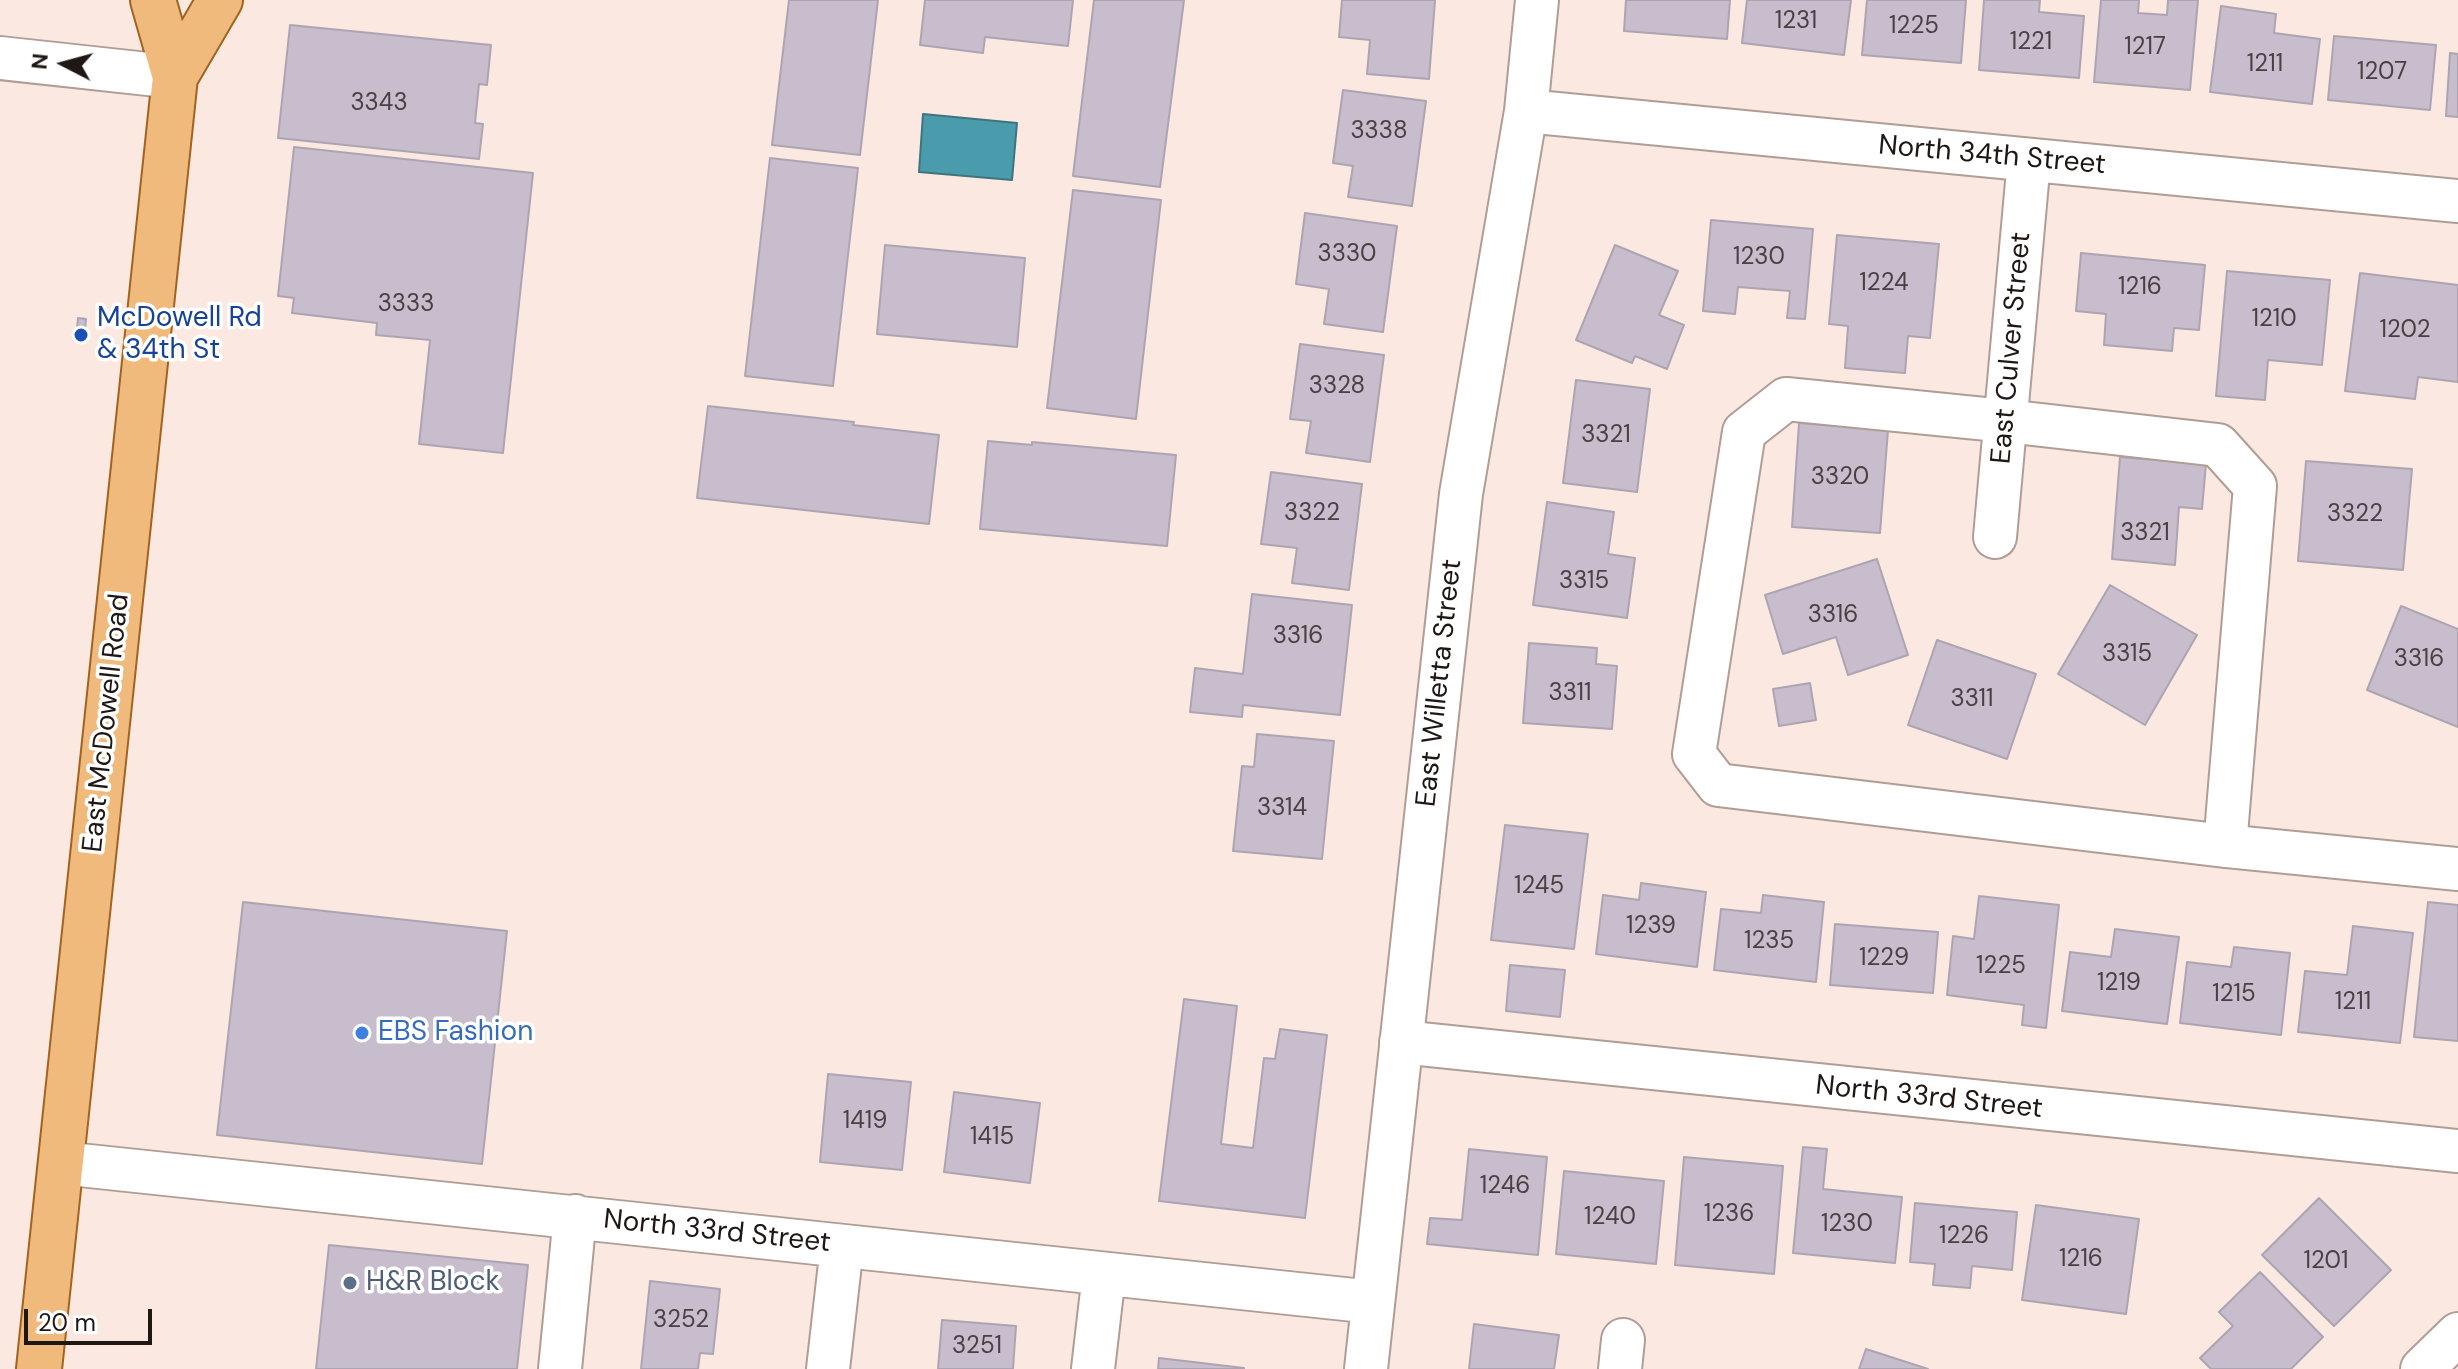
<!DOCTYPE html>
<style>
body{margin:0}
#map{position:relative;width:2458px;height:1369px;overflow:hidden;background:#fbe8e0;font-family:"DM Sans",sans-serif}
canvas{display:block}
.north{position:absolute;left:24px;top:24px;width:80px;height:80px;-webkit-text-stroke:6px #fff;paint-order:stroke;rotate:276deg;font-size:22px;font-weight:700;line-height:32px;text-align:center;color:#1e1714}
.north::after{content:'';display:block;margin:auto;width:28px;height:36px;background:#1e1714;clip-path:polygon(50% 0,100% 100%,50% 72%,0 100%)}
.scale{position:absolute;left:24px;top:1309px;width:128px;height:36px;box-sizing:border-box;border:4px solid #1e1714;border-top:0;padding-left:10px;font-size:24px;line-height:28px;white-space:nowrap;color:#1e1714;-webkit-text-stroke:6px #fff;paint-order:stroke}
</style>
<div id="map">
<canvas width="2458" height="1369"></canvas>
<div class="north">N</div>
<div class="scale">20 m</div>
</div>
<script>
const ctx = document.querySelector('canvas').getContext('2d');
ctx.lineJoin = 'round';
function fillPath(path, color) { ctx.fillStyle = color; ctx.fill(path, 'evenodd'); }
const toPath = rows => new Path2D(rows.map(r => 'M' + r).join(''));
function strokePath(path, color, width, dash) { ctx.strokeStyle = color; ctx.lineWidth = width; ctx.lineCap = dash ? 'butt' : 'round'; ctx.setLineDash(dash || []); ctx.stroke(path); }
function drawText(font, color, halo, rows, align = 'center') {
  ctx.font = font + ' "DM Sans",sans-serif'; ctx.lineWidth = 7; ctx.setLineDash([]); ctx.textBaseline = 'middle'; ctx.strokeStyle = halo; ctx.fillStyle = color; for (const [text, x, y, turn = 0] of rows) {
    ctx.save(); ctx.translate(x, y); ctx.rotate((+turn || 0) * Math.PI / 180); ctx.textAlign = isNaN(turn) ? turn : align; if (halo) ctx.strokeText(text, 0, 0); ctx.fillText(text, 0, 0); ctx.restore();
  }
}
const water = toPath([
 [923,114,1017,123,1012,180,919,172,923,114]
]);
fillPath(water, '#4a9cac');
strokePath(water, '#3d747e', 2);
const building = toPath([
 [789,0,878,0,860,155,772,145,789,0],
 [925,0,1073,0,1068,46,985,37,983,53,920,45,925,0],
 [1094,0,1184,0,1160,187,1073,176,1094,0],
 [1342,0,1435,0,1429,79,1367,74,1370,40,1339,37,1342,0],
 [1626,0,1730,0,1727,39,1624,31,1626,0],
 [1747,0,1851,0,1844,55,1742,43,1747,0],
 [1867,0,1966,0,1961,63,1862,55,1867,0],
 [1984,0,2040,0,2039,12,2084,16,2079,78,1979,70,1984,0],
 [2101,0,2139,0,2138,13,2167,15,2168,0,2198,0,2190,90,2094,82,2101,0],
 [2221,6,2276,14,2274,33,2320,39,2312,104,2210,92,2221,6],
 [290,25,491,45,487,85,479,84,475,123,483,124,479,159,278,138,290,25],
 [2334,36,2436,45,2430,110,2328,100,2334,36],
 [2450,53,2458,54,2458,117,2446,116,2450,53],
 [1343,90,1426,101,1412,206,1348,197,1353,166,1333,163,1343,90],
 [294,147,533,173,503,453,419,444,430,340,376,335,377,323,292,313,294,298,278,296,294,147],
 [770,158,858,168,833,386,745,376,770,158],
 [1073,190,1161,200,1136,419,1047,408,1073,190],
 [1305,213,1397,226,1383,332,1324,324,1329,289,1296,284,1305,213],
 [1711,220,1813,229,1805,319,1787,318,1790,291,1738,287,1735,314,1703,311,1711,220],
 [1837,235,1939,244,1930,338,1908,336,1905,373,1845,368,1848,326,1829,324,1837,235],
 [885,245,1025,258,1017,347,877,334,885,245],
 [1615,245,1678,271,1659,315,1684,325,1667,369,1635,356,1632,363,1576,340,1615,245],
 [2081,253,2205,265,2199,330,2174,328,2172,351,2104,345,2106,314,2076,311,2081,253],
 [2227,271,2330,280,2322,365,2268,360,2265,400,2216,396,2227,271],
 [2360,273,2458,285,2458,382,2418,377,2415,399,2345,391,2360,273],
 [78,318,86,319,84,341,76,340,78,318],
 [1300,344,1384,355,1370,462,1306,453,1311,421,1290,419,1300,344],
 [1576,380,1650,389,1637,492,1563,483,1576,380],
 [708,406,854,422,853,425,939,435,929,524,697,498,708,406],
 [1799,423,1888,430,1880,533,1792,527,1799,423],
 [988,441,1032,445,1032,442,1176,455,1167,546,980,529,988,441],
 [2120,457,2206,464,2202,509,2179,507,2175,565,2112,559,2120,457],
 [2306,461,2412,469,2403,570,2298,561,2306,461],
 [1271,472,1362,484,1349,590,1292,583,1297,548,1261,544,1271,472],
 [1547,502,1614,512,1608,554,1635,558,1627,618,1533,605,1547,502],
 [1877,559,1908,655,1848,675,1836,637,1783,654,1765,595,1877,559],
 [2110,585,2197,635,2145,725,2058,674,2110,585],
 [1252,594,1352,605,1340,715,1243,705,1242,717,1190,712,1195,668,1243,674,1252,594],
 [2401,606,2458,629,2458,727,2367,690,2401,606],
 [1937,640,2036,674,2007,759,1908,725,1937,640],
 [1529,643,1597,648,1596,664,1617,666,1612,729,1523,723,1529,643],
 [1810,683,1816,720,1779,726,1773,689,1810,683],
 [1257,734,1334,741,1322,859,1233,851,1242,766,1254,767,1257,734],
 [1505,825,1588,834,1574,949,1491,940,1505,825],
 [1641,883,1706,892,1697,967,1596,954,1603,895,1639,900,1641,883],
 [1763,895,1824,902,1816,982,1714,970,1721,909,1761,913,1763,895],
 [1979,896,2059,905,2046,1028,2022,1025,2024,1005,1947,995,1953,936,1974,939,1979,896],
 [243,902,507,931,482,1164,217,1135,243,902],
 [2428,902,2458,905,2458,1041,2414,1037,2428,902],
 [1835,924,1938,932,1933,993,1830,985,1835,924],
 [2353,926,2413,933,2400,1043,2298,1032,2305,971,2347,975,2353,926],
 [2115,929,2179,937,2167,1024,2062,1011,2070,952,2111,957,2115,929],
 [2234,947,2290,953,2281,1035,2180,1023,2187,962,2231,967,2234,947],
 [1510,965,1565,970,1560,1017,1506,1011,1510,965],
 [1184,999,1237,1006,1221,1144,1253,1148,1264,1058,1275,1059,1280,1029,1327,1035,1305,1218,1159,1201,1184,999],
 [828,1074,911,1082,902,1170,820,1162,828,1074],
 [954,1092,1040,1103,1030,1183,944,1172,954,1092],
 [1803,1147,1827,1149,1823,1189,1902,1197,1895,1263,1793,1253,1803,1147],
 [1469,1149,1547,1157,1538,1255,1427,1244,1430,1218,1462,1220,1469,1149],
 [1684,1157,1783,1166,1774,1274,1675,1265,1684,1157],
 [1564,1171,1664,1181,1656,1264,1556,1254,1564,1171],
 [2319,1198,2391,1270,2334,1326,2262,1255,2319,1198],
 [1915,1203,2017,1212,2012,1270,1972,1266,1970,1288,1933,1285,1935,1264,1910,1262,1915,1203],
 [2036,1205,2139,1219,2126,1314,2022,1300,2036,1205],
 [329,1245,528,1265,517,1369,316,1369,329,1245],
 [2260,1272,2323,1337,2291,1369,2211,1369,2200,1358,2233,1326,2219,1312,2260,1272],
 [650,1281,720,1289,713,1354,700,1353,698,1369,641,1369,650,1281],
 [942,1320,1016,1326,1013,1369,938,1369,942,1320],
 [1474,1324,1559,1335,1554,1369,1469,1369,1474,1324],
 [1866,1349,1928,1369,1859,1369,1866,1349],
 [1159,1358,1244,1368,1244,1369,1158,1369,1159,1358]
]);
fillPath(building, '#c7bdcc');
strokePath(building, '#ada4b2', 2);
const minor = toPath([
 [0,58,175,77],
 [1526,111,2458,201],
 [1995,537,2029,160],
 [2225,846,2255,486,2218,445,2006,421,1786,399,1744,432,1694,754,1718,785,2225,846,2458,869],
 [1401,1042,2458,1151],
 [61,1163,1373,1302],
 [560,1369,575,1216],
 [828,1369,842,1246],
 [1093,1369,1104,1274],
 [1366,1369,1461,494,1526,111,1537,0],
 [1620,1369,1623,1340],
 [2422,1369,2458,1334]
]);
const major = toPath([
 [175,77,220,0],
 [39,1369,175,77,153,0]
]);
strokePath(minor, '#af9d96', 46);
strokePath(major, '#a16320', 48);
strokePath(minor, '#fff', 42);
strokePath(major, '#f1ba7d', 44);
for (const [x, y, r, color] of [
 [81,335,8,"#1a4fb4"],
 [362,1033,8,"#3f7fe0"],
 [350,1283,8,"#5c6f8a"]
]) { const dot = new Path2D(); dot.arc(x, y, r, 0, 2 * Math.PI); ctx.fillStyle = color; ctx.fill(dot); strokePath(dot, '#fff', 3); }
drawText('24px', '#484042', null, [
 ["1231",1796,22],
 ["1225",1914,27],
 ["1221",2031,43],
 ["1217",2145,48],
 ["1211",2265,65],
 ["1207",2382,73],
 ["3343",379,104],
 ["3338",1379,132],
 ["3330",1347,255],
 ["1230",1759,258],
 ["1224",1884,284],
 ["1216",2140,288],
 ["3333",406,305],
 ["1210",2274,320],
 ["1202",2405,331],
 ["3328",1337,387],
 ["3321",1606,436],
 ["3320",1840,478],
 ["3322",1312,514],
 ["3322",2355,515],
 ["3321",2145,534],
 ["3315",1584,582],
 ["3316",1833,616],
 ["3316",1298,637],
 ["3315",2127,655],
 ["3316",2419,660],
 ["3311",1570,694],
 ["3311",1972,700],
 ["3314",1282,809],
 ["1245",1539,887],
 ["1239",1651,927],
 ["1235",1769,942],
 ["1229",1884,959],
 ["1225",2001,967],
 ["1219",2119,984],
 ["1215",2234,995],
 ["1211",2353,1003],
 ["1419",865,1122],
 ["1415",992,1138],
 ["1246",1505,1187],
 ["1236",1729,1215],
 ["1240",1610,1218],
 ["1230",1847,1225],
 ["1226",1964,1237],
 ["1216",2081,1260],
 ["1201",2326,1262],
 ["3252",681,1321],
 ["3251",977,1347]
]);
drawText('28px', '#1e1714', '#fff', [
 ["North 34th Street",1992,156,5],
 ["East Culver Street",2012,348,-85],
 ["East Willetta Street",1440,683,-84],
 ["East McDowell Road",107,723,-84],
 ["North 33rd Street",1929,1098,6],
 ["North 33rd Street",717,1232,6]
]);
drawText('28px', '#164399', '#fff', [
 ["McDowell Rd",97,319],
 ["& 34th St",97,351]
], 'left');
drawText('28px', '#366cbe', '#fff', [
 ["EBS Fashion",378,1033]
], 'left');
drawText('28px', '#4e5e75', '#fff', [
 ["H&R Block",366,1283]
], 'left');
</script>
